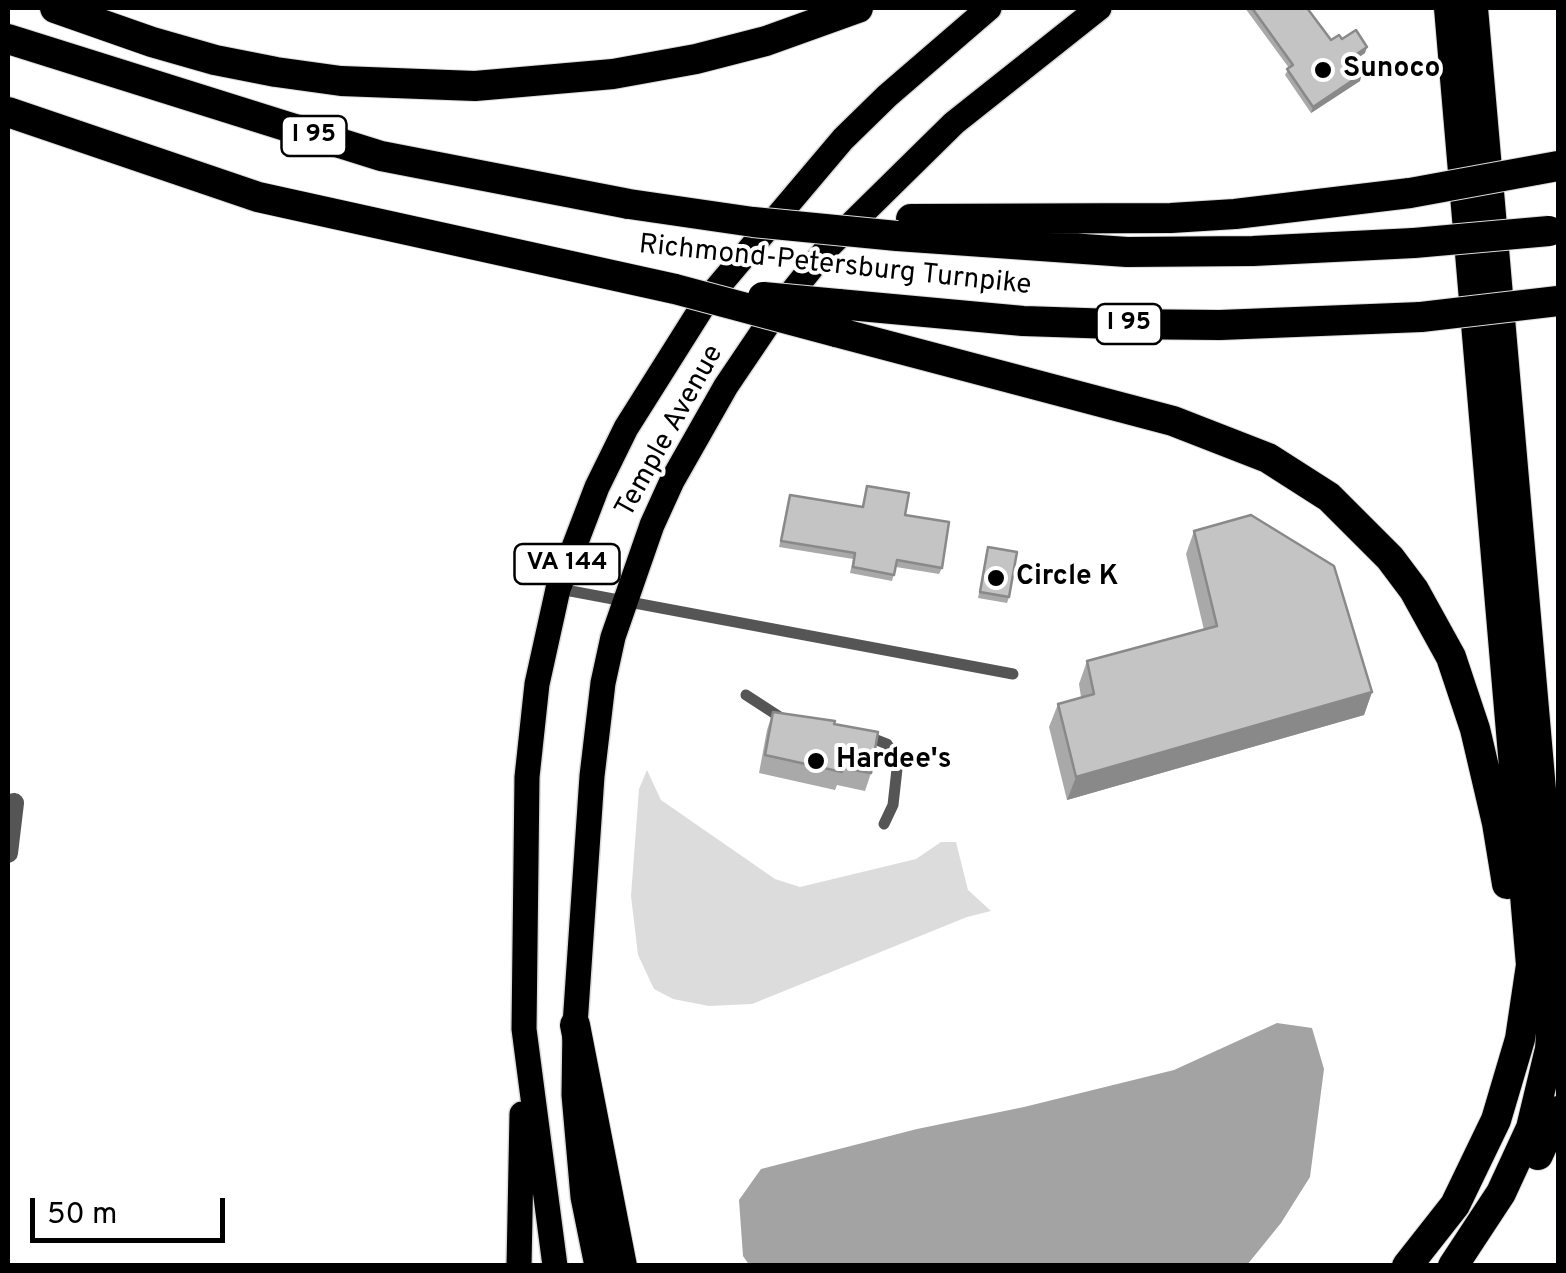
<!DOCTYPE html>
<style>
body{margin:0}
#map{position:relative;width:1566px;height:1273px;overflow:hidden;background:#fff;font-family:Overpass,sans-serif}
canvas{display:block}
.frame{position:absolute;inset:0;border:10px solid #000;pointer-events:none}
.scale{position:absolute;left:30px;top:1198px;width:195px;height:45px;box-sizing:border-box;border:5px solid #000;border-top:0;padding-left:12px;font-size:30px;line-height:35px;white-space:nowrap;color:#000;-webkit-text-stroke:8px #fff;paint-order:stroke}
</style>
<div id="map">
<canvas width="1566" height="1273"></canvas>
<div class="frame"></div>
<div class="scale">50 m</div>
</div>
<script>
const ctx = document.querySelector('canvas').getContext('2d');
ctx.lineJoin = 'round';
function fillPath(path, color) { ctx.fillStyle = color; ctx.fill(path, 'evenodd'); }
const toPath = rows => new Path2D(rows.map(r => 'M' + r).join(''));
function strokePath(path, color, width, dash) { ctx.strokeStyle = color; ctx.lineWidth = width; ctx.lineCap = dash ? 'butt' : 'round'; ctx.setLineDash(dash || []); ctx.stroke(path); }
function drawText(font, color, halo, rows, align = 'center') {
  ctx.font = font + ' Overpass,sans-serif'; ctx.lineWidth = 8; ctx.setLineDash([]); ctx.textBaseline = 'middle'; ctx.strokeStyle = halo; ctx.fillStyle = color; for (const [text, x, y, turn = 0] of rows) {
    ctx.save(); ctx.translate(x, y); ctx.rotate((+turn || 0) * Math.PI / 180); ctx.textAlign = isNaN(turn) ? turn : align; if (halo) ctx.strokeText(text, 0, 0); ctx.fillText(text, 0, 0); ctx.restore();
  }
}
fillPath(toPath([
 [647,770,661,800,775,879,800,887,916,859,941,842,956,842,968,890,991,911,967,917,752,1004,709,1006,673,999,654,989,638,955,631,896,639,789]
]), '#dcdcdc');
fillPath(toPath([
 [1277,1023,1312,1028,1324,1069,1310,1177,1281,1223,1247,1265,750,1266,743,1256,739,1200,761,1169,917,1129,1024,1107,1174,1070]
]), '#a3a3a3');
const primary = toPath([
 [519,1266,522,1114],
 [555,1266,524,1029,527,777,537,684,558,589,597,487,626,428,706,301,843,139,887,96,989,8],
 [597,1266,583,1197,574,1095,575,1025,592,776,603,683,613,637,652,525,672,481,726,386,776,312,829,246,954,123,1099,8]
]);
const highway = toPath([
 [55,8,152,42,215,60,276,72,341,81,475,86,613,74,696,59,766,41,858,8],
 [8,39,381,156,629,204],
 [8,112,258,197,675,289],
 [911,219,1171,218,1235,214,1410,193],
 [897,236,1127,252,1253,251,1414,243],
 [838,304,1023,321,1115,324,1220,325,1421,317],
 [836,332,1173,421,1268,458,1329,497,1390,558,1414,590,1451,657,1475,729,1497,823,1507,884],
 [575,1025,622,1266],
 [1538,1155,1558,1111],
 [1407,1266,1455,1205,1496,1120,1520,1039,1531,965,1449,8],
 [1453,1266,1501,1193,1531,1128,1550,1049,1556,962,1473,8]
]);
strokePath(primary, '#dbdbdb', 28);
strokePath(highway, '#dbdbdb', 32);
strokePath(toPath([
 [560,589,1013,674],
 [746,695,783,719],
 [864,735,887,744,898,760,893,805,884,824]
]), '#555', 11);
strokePath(toPath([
 [8,853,14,803]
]), '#555', 20);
strokePath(primary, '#000', 25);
strokePath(highway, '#000', 30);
const highwayBridge = toPath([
 [1410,193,1558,166],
 [629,204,753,222,897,236],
 [1414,243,1549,231],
 [675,289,836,332],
 [763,297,838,304],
 [1421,317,1558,301]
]);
strokePath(highwayBridge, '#dbdbdb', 32, []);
strokePath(highwayBridge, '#000', 30);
fillPath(toPath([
 [1245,8,1307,8,1331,40,1342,39,1365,53,1353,61,1360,81,1311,113,1285,75,1289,68],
 [867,486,905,515,942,568,939,574,896,567,892,581,850,573,853,559,779,547,790,495,862,507],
 [1194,531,1372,692,1364,715,1067,800,1049,727,1058,704,1081,697,1079,684,1087,661,1204,630,1186,554],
 [988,547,1009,597,1007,603,978,598],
 [773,712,834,724,871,773,865,791,837,785,835,790,759,773,767,730]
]), '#a9a9a9');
fillPath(toPath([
 [1367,47,1365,53,1349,64,1351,58],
 [1362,74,1360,81,1311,113,1313,107],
 [1372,692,1364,715,1067,800,1076,777]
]), '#898989');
const building = toPath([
 [1252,8,1307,8,1331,40,1339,35,1342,39,1356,30,1367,47,1351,58,1362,74,1313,107,1287,69,1293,65,1252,8],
 [867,486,909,493,905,515,949,522,942,568,897,560,894,575,853,567,855,553,781,541,790,495,863,507,867,486],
 [1251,515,1334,566,1372,692,1076,777,1058,704,1094,694,1087,661,1217,626,1194,531,1251,515],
 [988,547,1017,552,1009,597,980,592,988,547],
 [773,712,835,721,834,724,878,732,871,773,842,768,842,772,765,755,773,712]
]);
fillPath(building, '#c4c4c4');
strokePath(building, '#898989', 2.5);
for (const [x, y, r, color] of [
 [1323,70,10,"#000"],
 [996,578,10,"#000"],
 [816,761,10,"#000"]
]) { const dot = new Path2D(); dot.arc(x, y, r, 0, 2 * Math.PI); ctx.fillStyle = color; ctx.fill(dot); strokePath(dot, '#fff', 4); }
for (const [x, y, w] of [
 [314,136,65],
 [1129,324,65],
 [567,564,105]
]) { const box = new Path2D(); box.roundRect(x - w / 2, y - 20, w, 40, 8); ctx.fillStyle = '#fff'; ctx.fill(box); strokePath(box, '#000', 2.5); }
drawText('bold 25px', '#000', null, [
 ["I 95",314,136],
 ["I 95",1129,324],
 ["VA 144",567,564]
]);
drawText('bold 28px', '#000', '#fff', [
 ["Sunoco",1343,70],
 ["Circle K",1016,578],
 ["Hardee's",836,761]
], 'left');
drawText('28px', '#000', '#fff', [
 ["Richmond-Petersburg Turnpike",835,267,6],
 ["Temple Avenue",671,432,-61]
]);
</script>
